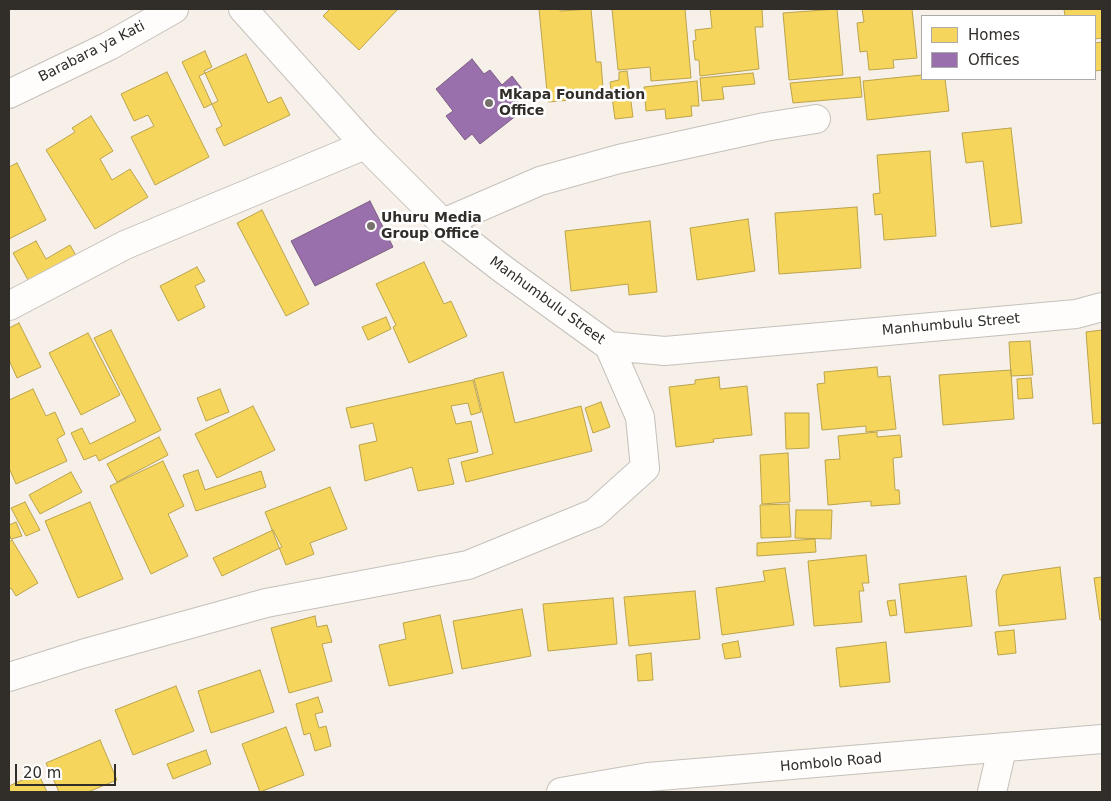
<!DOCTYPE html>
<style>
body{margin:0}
#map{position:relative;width:1111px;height:801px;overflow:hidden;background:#f6f0e9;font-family:"DejaVu Sans",sans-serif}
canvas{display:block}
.frame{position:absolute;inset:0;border:10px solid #312d28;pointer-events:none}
.legend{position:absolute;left:921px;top:15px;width:175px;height:65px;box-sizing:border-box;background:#fff;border:1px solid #adaba9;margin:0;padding:6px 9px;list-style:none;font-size:15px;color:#312d28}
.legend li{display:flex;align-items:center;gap:10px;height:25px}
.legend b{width:25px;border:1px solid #adaba9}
.scale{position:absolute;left:15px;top:764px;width:101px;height:22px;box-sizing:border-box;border:2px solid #312d28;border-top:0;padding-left:6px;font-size:15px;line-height:18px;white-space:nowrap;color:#312d28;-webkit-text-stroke:4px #fff;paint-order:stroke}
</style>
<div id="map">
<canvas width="1111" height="801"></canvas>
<div class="frame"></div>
<ul class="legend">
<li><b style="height:14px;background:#f6d55c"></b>Homes</li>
<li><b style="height:14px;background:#9970ab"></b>Offices</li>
</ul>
<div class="scale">20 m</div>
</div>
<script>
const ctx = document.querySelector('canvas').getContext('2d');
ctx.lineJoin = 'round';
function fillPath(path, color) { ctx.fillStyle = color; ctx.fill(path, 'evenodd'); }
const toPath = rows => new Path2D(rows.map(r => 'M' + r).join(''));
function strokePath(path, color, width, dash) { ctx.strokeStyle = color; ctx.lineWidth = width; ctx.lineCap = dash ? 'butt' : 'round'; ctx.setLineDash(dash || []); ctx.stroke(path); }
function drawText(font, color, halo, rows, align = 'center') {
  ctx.font = font + ' "DejaVu Sans",sans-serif'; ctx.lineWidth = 5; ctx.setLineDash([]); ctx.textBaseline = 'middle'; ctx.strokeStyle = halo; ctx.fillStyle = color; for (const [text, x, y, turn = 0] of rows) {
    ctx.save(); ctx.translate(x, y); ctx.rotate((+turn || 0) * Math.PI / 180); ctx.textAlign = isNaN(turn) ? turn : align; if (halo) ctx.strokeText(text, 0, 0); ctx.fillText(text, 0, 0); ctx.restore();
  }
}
const homes = toPath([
 [330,9,398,9,359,50,323,16,330,9],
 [539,9,560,9,560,11,591,9,596,62,601,62,603,89,569,91,570,100,548,102,539,9],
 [612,9,685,9,691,78,651,81,650,67,618,70,612,9],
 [710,9,762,9,763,27,755,27,759,69,700,76,699,60,695,60,693,41,696,40,695,30,712,28,710,9],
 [837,9,843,75,789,80,783,13,837,9],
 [862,9,912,9,917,58,893,60,894,68,869,70,867,51,860,52,857,23,864,22,862,9],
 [1064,9,1102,9,1102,38,1095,39,1095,16,1065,16,1064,9],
 [1102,42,1102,70,1095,71,1095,43,1102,42],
 [205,51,212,67,204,71,218,101,204,108,182,62,205,51],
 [246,54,268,103,281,97,290,115,224,146,216,129,222,126,199,76,246,54],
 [627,71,633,117,615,119,610,82,619,80,619,72,627,71],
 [167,72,209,157,155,185,131,137,154,126,148,115,134,121,121,94,167,72],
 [753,73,755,84,722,87,724,99,702,101,700,78,753,73],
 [922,75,922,79,945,79,949,111,867,120,863,81,922,75],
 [860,77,862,97,793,103,790,83,860,77],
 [697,81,699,106,691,106,692,116,666,119,665,109,646,111,644,87,697,81],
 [91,116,113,151,100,159,112,180,130,169,148,197,95,229,46,150,75,132,72,128,91,116],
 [1011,128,1022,223,991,227,983,161,966,163,962,133,1011,128],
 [930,151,936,236,884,240,882,214,875,215,873,194,880,193,877,155,930,151],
 [17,163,46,220,9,239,9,167,17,163],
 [857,207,861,268,779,274,775,213,857,207],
 [262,210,309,304,286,316,237,223,262,210],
 [748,219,755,271,697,280,690,228,748,219],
 [650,221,657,292,629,295,628,284,571,291,565,231,650,221],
 [36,241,46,259,70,245,79,261,32,287,13,253,36,241],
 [424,262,444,304,451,301,467,336,409,363,393,327,396,325,376,284,424,262],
 [197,267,205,281,195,286,205,307,178,321,160,286,197,267],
 [386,317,391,329,368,340,362,327,386,317],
 [19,323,41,367,17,378,9,360,9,328,19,323],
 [111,330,161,430,99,461,96,455,84,460,71,433,82,428,90,444,136,421,94,338,111,330],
 [1102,330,1102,423,1093,424,1086,332,1102,330],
 [88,333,120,395,81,415,49,353,88,333],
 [1030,341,1033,375,1011,376,1009,342,1030,341],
 [877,367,878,377,890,376,896,429,866,432,866,426,822,430,817,384,825,383,824,372,877,367],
 [1011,370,1014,419,943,425,939,375,1011,370],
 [503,372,515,423,581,406,592,451,466,482,461,462,493,454,474,379,503,372],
 [719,377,720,389,747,386,752,435,713,439,714,442,676,447,669,387,695,384,695,380,719,377],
 [1031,378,1033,398,1018,399,1017,379,1031,378],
 [473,380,481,412,471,415,468,403,451,406,456,424,471,421,478,452,448,459,454,484,418,491,412,467,365,481,359,445,377,441,373,423,351,428,346,408,473,380],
 [33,389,46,416,55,412,65,434,57,439,67,461,16,484,9,468,9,400,33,389],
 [220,389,229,412,206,421,197,398,220,389],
 [601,402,610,427,593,433,585,408,601,402],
 [253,406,275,450,217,478,195,434,253,406],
 [785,413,809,413,809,448,786,449,785,413],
 [877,432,877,437,900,435,902,457,893,458,895,490,899,490,900,504,871,506,871,501,828,505,825,460,840,459,838,436,877,432],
 [159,437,168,455,117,482,107,464,159,437],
 [788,453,790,502,762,504,760,455,788,453],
 [163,461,184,506,168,514,188,556,151,574,110,486,163,461],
 [198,470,205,490,261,471,266,487,196,511,183,475,198,470],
 [71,472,82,492,40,514,29,495,71,472],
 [330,487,347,529,310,543,314,554,286,565,265,512,330,487],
 [25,502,40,530,26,536,11,508,25,502],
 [90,502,123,579,78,598,45,521,90,502],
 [789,504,791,537,761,538,760,505,789,504],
 [796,510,832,510,831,539,795,538,796,510],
 [16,522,22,536,11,539,9,533,9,525,16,522],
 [273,530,282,547,222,576,213,558,273,530],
 [815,539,816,552,757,556,757,543,815,539],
 [12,540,38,583,16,596,11,588,9,589,9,542,12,540],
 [866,555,869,583,862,583,864,591,859,591,862,622,814,626,808,561,866,555],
 [1060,567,1066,619,999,626,996,591,1003,575,1060,567],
 [785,568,794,625,722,635,716,588,765,581,763,571,785,568],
 [966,576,972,626,905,633,899,584,966,576],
 [1102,577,1102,619,1100,620,1094,578,1102,577],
 [695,591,700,639,629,646,624,597,695,591],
 [613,598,617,644,548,651,543,604,613,598],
 [895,600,897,615,890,616,887,601,895,600],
 [522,609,531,656,462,669,453,621,522,609],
 [440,615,453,673,389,686,379,645,406,639,403,623,440,615],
 [315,616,317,627,327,625,332,642,322,644,332,681,289,693,271,628,315,616],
 [1014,630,1016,653,998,655,995,632,1014,630],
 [738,641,741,657,725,659,722,644,738,641],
 [886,642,890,682,840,687,836,648,886,642],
 [651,653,653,680,638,681,636,655,651,653],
 [260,670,274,712,211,733,198,691,260,670],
 [176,686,194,731,133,755,115,710,176,686],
 [318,697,323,712,315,714,319,728,326,726,331,746,315,751,310,733,304,735,296,704,318,697],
 [286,727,304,775,260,792,242,744,286,727],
 [100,740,117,780,88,792,59,792,46,763,100,740],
 [206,750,211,764,173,779,167,764,206,750],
 [38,773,47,792,9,792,9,786,38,773]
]);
fillPath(homes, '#f6d55c');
strokePath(homes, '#bba34c', 1);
const offices = toPath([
 [472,59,484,74,490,70,502,85,512,76,526,94,511,107,517,115,480,144,472,134,465,140,446,116,453,111,436,89,472,59],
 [370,201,393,247,315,286,291,241,370,201]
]);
fillPath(offices, '#9970ab');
strokePath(offices, '#7a5c84', 1);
const minor = toPath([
 [243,9,365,145,443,223,504,270,609,346,665,351,1076,314,1102,307],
 [9,94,109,46,174,9],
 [443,223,540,181,619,159,765,127,816,119],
 [9,306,125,245,365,145],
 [9,677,82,654,266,603,468,565,595,513,645,468,640,417,609,346],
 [992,792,1002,749]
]);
const tertiary = toPath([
 [561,792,648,777,1102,739]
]);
strokePath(minor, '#c5c0ba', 30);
strokePath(tertiary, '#c5c0ba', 30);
strokePath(minor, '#fefdfc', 28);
strokePath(tertiary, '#fefdfc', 28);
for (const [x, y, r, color] of [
 [489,103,5,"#76716c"],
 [371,226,5,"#76716c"]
]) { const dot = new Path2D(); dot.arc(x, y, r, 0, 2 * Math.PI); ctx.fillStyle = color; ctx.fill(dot); strokePath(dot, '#fff', 2); }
drawText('14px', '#312d28', '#fff', [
 ["Barabara ya Kati",92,52,-27],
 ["Manhumbulu Street",547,301,36],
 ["Manhumbulu Street",951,325,-5],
 ["Hombolo Road",831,763,-5]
]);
drawText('bold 14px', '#312d28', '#fff', [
 ["Mkapa Foundation",499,95],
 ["Office",499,111],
 ["Uhuru Media",381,218],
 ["Group Office",381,234]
], 'left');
</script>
